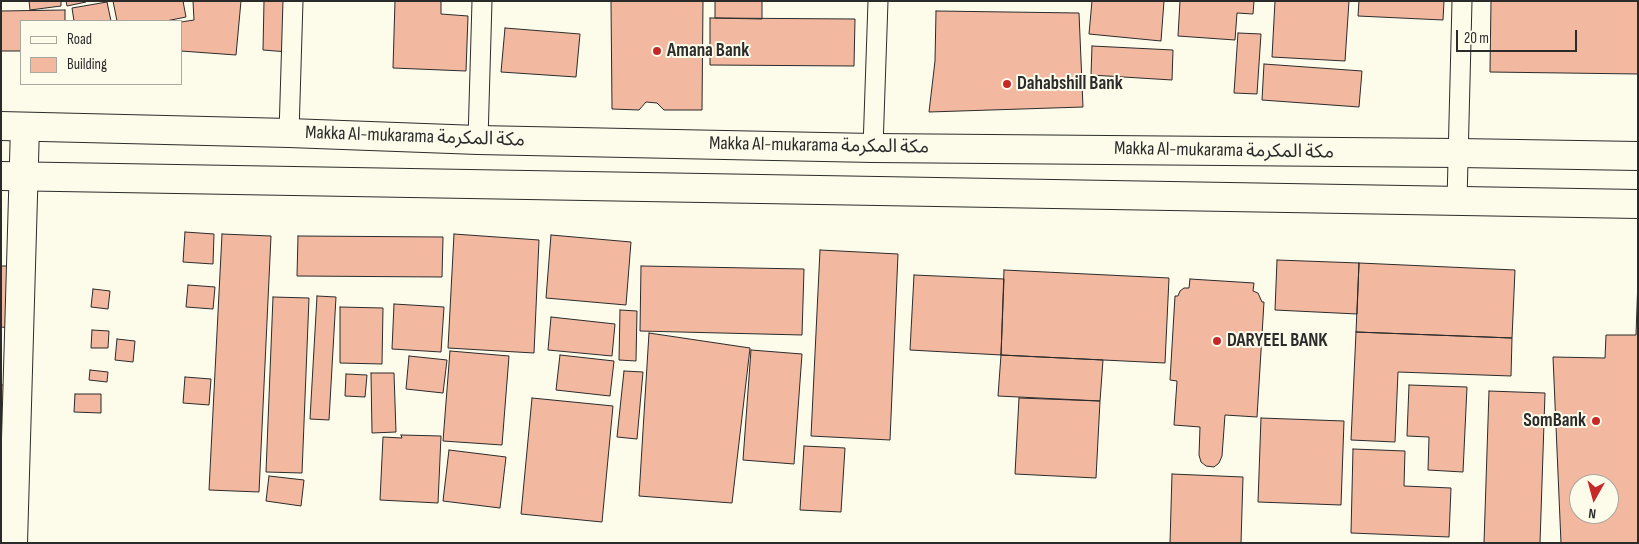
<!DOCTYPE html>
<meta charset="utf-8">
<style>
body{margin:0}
#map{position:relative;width:1639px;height:544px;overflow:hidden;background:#fdfbea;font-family:"Sofia Sans Condensed",sans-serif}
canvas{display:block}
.frame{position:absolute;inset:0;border:2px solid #2b2b2b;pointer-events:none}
.legend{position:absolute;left:20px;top:20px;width:162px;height:65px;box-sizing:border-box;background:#fdfbea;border:1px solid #a9a89e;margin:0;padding:6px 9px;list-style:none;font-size:15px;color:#2b2b2b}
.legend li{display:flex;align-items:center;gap:10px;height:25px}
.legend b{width:25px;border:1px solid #a9a89e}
.north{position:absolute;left:1569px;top:474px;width:50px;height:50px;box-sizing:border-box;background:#fdfbea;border:1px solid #a9a89e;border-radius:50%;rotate:187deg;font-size:14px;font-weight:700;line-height:20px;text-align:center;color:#2b2b2b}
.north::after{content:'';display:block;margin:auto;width:18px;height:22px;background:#c62828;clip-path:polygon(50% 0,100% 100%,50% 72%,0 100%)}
.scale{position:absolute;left:1456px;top:30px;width:121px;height:22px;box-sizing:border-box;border:2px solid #2b2b2b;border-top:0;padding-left:6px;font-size:15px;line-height:18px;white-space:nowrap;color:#2b2b2b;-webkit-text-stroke:4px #fdfbea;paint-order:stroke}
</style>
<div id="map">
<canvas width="1639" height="544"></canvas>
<div class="frame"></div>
<ul class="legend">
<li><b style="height:6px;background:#fdfbea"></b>Road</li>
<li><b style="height:14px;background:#f2b8a0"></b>Building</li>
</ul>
<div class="north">N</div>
<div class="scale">20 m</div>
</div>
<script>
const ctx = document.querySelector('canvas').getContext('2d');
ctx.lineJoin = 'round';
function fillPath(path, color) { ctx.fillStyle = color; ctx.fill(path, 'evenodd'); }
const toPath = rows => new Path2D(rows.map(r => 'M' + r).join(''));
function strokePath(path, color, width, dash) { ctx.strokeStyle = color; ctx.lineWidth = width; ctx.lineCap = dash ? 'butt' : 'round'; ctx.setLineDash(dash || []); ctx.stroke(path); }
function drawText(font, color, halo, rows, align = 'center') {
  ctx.font = font + ' "Sofia Sans Condensed","Noto Sans Arabic",sans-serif'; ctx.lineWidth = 4; ctx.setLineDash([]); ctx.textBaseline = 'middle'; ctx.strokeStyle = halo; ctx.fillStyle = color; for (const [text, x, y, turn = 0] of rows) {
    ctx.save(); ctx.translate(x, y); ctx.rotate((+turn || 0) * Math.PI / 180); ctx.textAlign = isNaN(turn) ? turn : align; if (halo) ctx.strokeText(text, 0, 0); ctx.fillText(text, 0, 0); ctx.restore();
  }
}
const building = toPath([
 [29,1,61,1,61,6,30,10,29,1],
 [66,1,86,1,86,2,67,6,66,1],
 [113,1,183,1,186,17,166,21,117,21,113,1],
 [193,1,241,1,236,55,181,51,181,22,194,20,193,1],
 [264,1,289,1,288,52,263,50,264,1],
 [395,1,441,1,441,14,468,16,466,71,393,68,395,1],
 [611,1,703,1,702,110,664,110,657,103,646,102,639,110,612,109,611,1],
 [715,1,762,1,762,19,715,18,715,1],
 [1092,1,1164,1,1161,41,1089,34,1092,1],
 [1180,1,1254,1,1253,14,1237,13,1235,40,1178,36,1180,1],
 [1275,1,1349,1,1345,61,1272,57,1275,1],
 [1359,1,1444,1,1443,20,1358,16,1359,1],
 [1491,1,1638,1,1638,74,1490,72,1491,1],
 [107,2,111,21,74,21,72,8,107,2],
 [65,10,65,21,21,21,21,51,1,51,1,11,65,10],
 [936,11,1079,13,1083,107,929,112,935,61,936,11],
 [710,18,855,19,854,66,710,65,710,18],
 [505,28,580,34,576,77,501,72,505,28],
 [1238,33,1261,34,1257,94,1234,93,1238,33],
 [1092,46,1173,50,1172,80,1091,75,1092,46],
 [1264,64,1362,71,1359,107,1262,100,1264,64],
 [185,232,214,234,213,264,183,262,185,232],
 [222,234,271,236,259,492,209,490,222,234],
 [454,234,539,240,534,353,448,348,454,234],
 [551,235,631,242,626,305,546,298,551,235],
 [298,236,443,237,442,277,297,276,298,236],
 [820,250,898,254,890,440,811,436,820,250],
 [1277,260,1359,263,1357,314,1275,310,1277,260],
 [1359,263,1515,270,1512,338,1356,332,1359,263],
 [1,266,12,266,11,328,1,327,1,266],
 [641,266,804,269,802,335,640,331,641,266],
 [1004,270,1169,278,1165,363,1001,355,1004,270],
 [914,275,1004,279,1001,355,910,350,914,275],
 [1190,279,1254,283,1253,291,1258,293,1262,302,1264,302,1257,417,1225,415,1222,456,1219,463,1214,467,1206,466,1201,462,1199,455,1200,427,1174,425,1177,381,1170,380,1175,296,1178,296,1180,291,1184,288,1189,288,1190,279],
 [1638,279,1638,543,1561,543,1553,357,1605,358,1606,335,1636,335,1638,279],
 [1579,484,1609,484,1609,514,1579,514,1579,484],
 [188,285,215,287,213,309,186,307,188,285],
 [93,289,110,291,108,309,91,307,93,289],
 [317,296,336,297,329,420,310,419,317,296],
 [273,297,309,298,302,473,266,472,273,297],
 [394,304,444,307,441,352,392,349,394,304],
 [340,307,383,308,382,364,340,363,340,307],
 [620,310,637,311,636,361,619,360,620,310],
 [551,317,615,324,612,356,548,350,551,317],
 [92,330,109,331,108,348,91,348,92,330],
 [1356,332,1512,338,1511,376,1398,372,1395,442,1351,440,1356,332],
 [649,333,750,348,732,503,639,496,649,333],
 [117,339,135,341,133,362,115,360,117,339],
 [751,350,802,354,794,464,743,460,751,350],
 [450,351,509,356,502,445,443,441,450,351],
 [560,355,614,361,610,396,556,390,560,355],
 [1001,355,1103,360,1100,401,998,396,1001,355],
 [409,356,447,360,443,393,406,389,409,356],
 [90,370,108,372,107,382,89,380,90,370],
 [624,371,643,372,637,439,617,437,624,371],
 [371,373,394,373,396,432,372,433,371,373],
 [346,374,367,375,365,397,345,396,346,374],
 [185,377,211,379,209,405,183,403,185,377],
 [1,385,11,385,7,468,1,468,1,385],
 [1409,385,1467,387,1463,472,1428,470,1429,437,1407,436,1409,385],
 [1489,391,1545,393,1540,543,1484,543,1489,391],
 [75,394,101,394,101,413,74,412,75,394],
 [532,398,613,406,602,522,521,514,532,398],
 [1019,398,1100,401,1096,478,1015,474,1019,398],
 [1261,418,1344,421,1341,505,1258,502,1261,418],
 [401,435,441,436,438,503,380,500,383,437,402,438,401,435],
 [804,446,845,448,841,512,800,510,804,446],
 [1353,449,1405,451,1404,486,1451,488,1449,537,1351,533,1353,449],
 [449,450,506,457,500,508,443,501,449,450],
 [1172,474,1243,477,1241,543,1170,543,1172,474],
 [269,476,304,480,301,506,266,501,269,476]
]);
fillPath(building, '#f2b8a0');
strokePath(building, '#2b2b2b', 1);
const lane = toPath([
 [289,133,293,1],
 [478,140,482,1],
 [873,148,878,1],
 [1457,201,1462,1]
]);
const street = toPath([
 [13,543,25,127]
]);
const highway = toPath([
 [1,126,289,133,478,140,873,148,1459,153,1638,156],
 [1,176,1638,204]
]);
strokePath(lane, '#2b2b2b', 21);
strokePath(street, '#2b2b2b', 30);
strokePath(highway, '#2b2b2b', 30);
strokePath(lane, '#fdfbea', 19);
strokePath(street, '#fdfbea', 28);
strokePath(highway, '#fdfbea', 28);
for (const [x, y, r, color] of [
 [657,51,5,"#c62828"],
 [1007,84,5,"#c62828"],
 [1217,341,5,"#c62828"],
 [1596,421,5,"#c62828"]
]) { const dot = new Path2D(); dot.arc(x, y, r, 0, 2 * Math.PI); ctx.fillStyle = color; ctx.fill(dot); strokePath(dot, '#fdfbea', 2); }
drawText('bold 19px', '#2b2b2b', '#fdfbea', [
 ["Amana Bank",667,51],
 ["Dahabshill Bank",1017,84],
 ["DARYEEL BANK",1227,341],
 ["SomBank",1586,421,"right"]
], 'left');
drawText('19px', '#2b2b2b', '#fdfbea', [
 ["Makka Al-mukarama مكة المكرمة",415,137,2],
 ["Makka Al-mukarama مكة المكرمة",819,146,1],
 ["Makka Al-mukarama مكة المكرمة",1224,151,1]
]);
</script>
